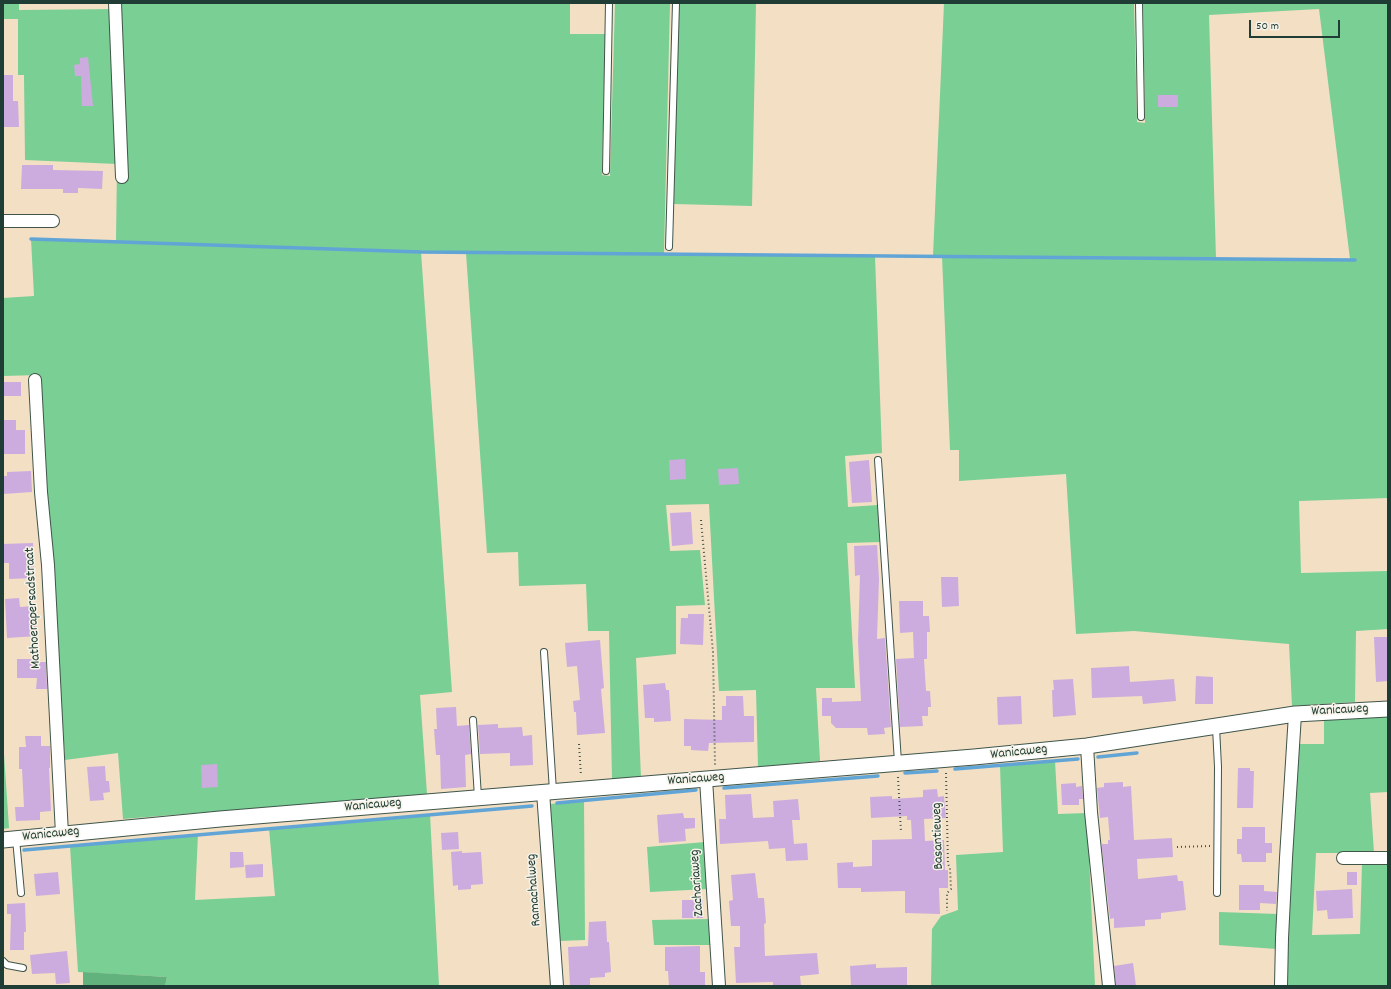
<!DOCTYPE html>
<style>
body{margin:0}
#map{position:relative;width:1391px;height:989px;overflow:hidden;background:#f3dfc4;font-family:Dekko,sans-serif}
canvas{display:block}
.frame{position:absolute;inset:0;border:4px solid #1f3d34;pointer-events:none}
.scale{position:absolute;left:1249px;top:20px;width:91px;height:18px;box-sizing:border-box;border:2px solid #1f3d34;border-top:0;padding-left:5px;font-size:12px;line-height:14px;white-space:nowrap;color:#1f3d34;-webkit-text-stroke:3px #f7f3e8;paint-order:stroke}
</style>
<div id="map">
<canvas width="1391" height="989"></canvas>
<div class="frame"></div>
<div class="scale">50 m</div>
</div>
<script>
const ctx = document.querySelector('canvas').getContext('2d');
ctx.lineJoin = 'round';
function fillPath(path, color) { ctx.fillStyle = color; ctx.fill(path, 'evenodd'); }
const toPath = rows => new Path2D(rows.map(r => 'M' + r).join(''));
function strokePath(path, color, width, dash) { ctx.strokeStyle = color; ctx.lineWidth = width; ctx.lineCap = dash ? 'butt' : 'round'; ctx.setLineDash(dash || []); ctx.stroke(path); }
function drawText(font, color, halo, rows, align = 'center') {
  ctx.font = font + ' Dekko,sans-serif'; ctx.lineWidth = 3; ctx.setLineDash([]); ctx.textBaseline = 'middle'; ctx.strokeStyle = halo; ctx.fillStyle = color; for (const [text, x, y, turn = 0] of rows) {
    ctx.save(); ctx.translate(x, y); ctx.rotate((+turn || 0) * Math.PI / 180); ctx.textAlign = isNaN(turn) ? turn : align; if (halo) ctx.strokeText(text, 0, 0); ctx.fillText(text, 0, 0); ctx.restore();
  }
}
fillPath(toPath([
 [3,3,19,3,19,10,118,9,118,3,570,3,570,34,605,34,602,175,610,176,615,3,670,3,664,253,875,256,882,453,845,456,848,507,878,505,880,542,847,543,855,688,816,688,820,761,758,767,756,690,719,691,709,504,666,505,670,551,700,550,705,605,676,606,676,654,636,658,641,778,612,779,609,631,588,631,586,584,519,586,518,552,487,553,466,253,421,252,452,692,420,695,427,794,123,819,118,753,65,760,53,564,39,375,3,376,3,298,34,296,31,239,116,242,117,164,25,160,24,75,18,75,18,19,3,19],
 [678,3,756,3,752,206,674,204],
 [944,3,1134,3,1137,122,1145,123,1143,3,1388,3,1388,498,1299,501,1301,573,1388,571,1388,629,1356,631,1355,702,1292,706,1289,644,1134,631,1076,634,1066,474,959,481,959,450,950,450,942,256,933,256],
 [1319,9,1350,259,1216,259,1209,15],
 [1388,715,1388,792,1370,793,1374,853,1316,853,1312,935,1360,934,1362,863,1388,863,1388,986,1288,986,1288,936,1297,744,1324,744,1324,719],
 [3,739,9,828,3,829],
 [1055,761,1058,814,1087,813,1095,986,931,986,932,929,941,916,958,910,956,855,1003,852,1000,766],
 [584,801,585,940,559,941,550,804],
 [430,814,439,986,165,986,167,977,78,972,70,846,198,834,195,900,275,896,269,828],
 [705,842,708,889,650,892,647,847],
 [1219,912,1278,914,1277,949,1219,945],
 [711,919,712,945,654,945,652,920]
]), '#79cf94');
fillPath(toPath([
 [83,972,167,977,165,986,83,986]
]), '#62b27e');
strokePath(toPath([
 [31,239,421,252,1355,260],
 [1098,757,1137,753],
 [955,769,1078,759],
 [905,773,937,771],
 [724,788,878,776],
 [557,803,696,790],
 [24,850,532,806]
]), '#61a5d6', 3.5);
fillPath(toPath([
 [88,57,93,106,82,106,81,76,75,76,74,65,80,64,80,58],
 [3,75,13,75,13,101,18,101,19,127,3,127],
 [1158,95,1178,95,1178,107,1158,107],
 [22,165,53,165,53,170,103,171,102,189,78,188,78,193,63,193,63,189,21,189],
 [3,382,21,382,21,396,3,396],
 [3,420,16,420,16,430,25,430,25,454,3,454],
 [685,459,686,479,670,480,669,460],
 [869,460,872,502,852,503,849,462],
 [738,468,739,484,719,485,718,469],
 [31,471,32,492,3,494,3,476,7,476,7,472],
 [691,512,693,544,672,546,670,513],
 [33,543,34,578,9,579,9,563,3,563,3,544],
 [877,545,879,579,877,639,885,638,891,727,884,728,885,734,868,735,867,728,836,728,831,723,831,716,822,716,822,698,832,698,832,702,861,701,858,642,860,575,855,576,854,546],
 [941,577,958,577,959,606,942,607],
 [19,598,20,607,35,606,37,636,7,638,5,599],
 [899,601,923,601,923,616,929,616,930,632,927,632,927,659,924,659,926,691,930,691,931,707,928,707,928,716,922,716,923,726,900,727,896,659,914,658,913,632,900,633],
 [688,614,704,614,703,645,680,644,681,618,688,618],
 [1374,637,1388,637,1388,681,1376,682],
 [600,640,604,688,601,689,605,733,577,735,576,712,574,712,573,701,580,700,577,666,567,667,565,643],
 [17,659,36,659,36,662,46,662,47,689,36,689,37,678,17,678],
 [1129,666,1130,682,1174,679,1176,701,1143,704,1142,696,1092,698,1091,668],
 [1196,676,1213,677,1213,704,1195,704],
 [1073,679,1076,715,1053,717,1052,690,1054,690,1053,680],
 [665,683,666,690,669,690,671,721,654,722,654,718,645,718,643,685],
 [726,696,743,696,744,716,754,716,754,742,709,743,708,751,691,750,691,746,684,746,684,719,722,720,722,706,726,706],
 [1021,696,1022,724,998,725,997,697],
 [456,707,457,726,469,725,471,754,465,755,466,787,441,789,440,755,436,755,434,729,437,729,436,708],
 [498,724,498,728,522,727,523,736,532,735,533,765,510,766,510,753,480,754,478,725],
 [25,736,41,736,41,746,50,746,50,768,49,768,51,811,40,812,40,820,16,821,15,807,24,807,22,769,19,769,19,747,26,747],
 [217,764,218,787,202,788,201,765],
 [105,766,106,781,109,781,110,792,103,793,104,800,90,801,87,767],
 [1238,768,1250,768,1250,771,1254,771,1253,808,1237,808],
 [1123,782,1123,787,1131,786,1134,840,1172,838,1173,857,1137,859,1138,879,1177,875,1178,881,1183,881,1186,910,1161,913,1161,919,1145,920,1145,926,1114,928,1114,918,1110,919,1102,849,1102,844,1108,844,1108,840,1110,840,1108,817,1100,818,1097,788,1104,787,1104,783],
 [1076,783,1076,787,1082,786,1083,799,1079,799,1079,805,1062,805,1061,784],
 [937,789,938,797,944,796,946,818,924,819,925,841,944,840,945,870,948,870,948,888,939,888,940,914,905,913,905,891,861,892,861,888,838,888,837,863,853,862,853,867,872,866,872,840,912,839,911,820,907,820,907,816,871,818,870,797,892,796,892,799,923,797,923,790],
 [751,794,753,818,774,817,773,801,798,799,800,820,792,820,794,844,807,843,808,860,786,861,785,848,769,849,768,841,720,844,719,819,726,819,725,795],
 [683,813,684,818,695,818,695,828,685,829,686,841,659,843,657,815],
 [1242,827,1265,827,1265,843,1272,843,1272,853,1266,853,1266,862,1242,862,1241,854,1237,854,1237,839,1242,839],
 [458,832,459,849,442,850,441,833],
 [462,851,462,853,481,852,483,884,471,885,471,889,458,890,458,885,453,886,451,852],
 [230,852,243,852,244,867,230,868],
 [263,864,263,877,246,878,245,865],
 [58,872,60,894,36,896,34,874],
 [1347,872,1357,872,1357,885,1347,885],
 [755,873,758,898,764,898,766,923,764,924,765,956,817,953,819,974,800,976,801,986,773,986,773,982,736,983,734,947,740,947,740,926,731,926,729,901,733,900,731,875],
 [1239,885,1264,885,1264,891,1277,892,1276,904,1260,903,1260,910,1239,910],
 [1352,889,1353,918,1328,919,1327,910,1317,911,1316,891],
 [682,900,703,900,703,918,682,918],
 [25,903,26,932,24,932,24,950,10,950,11,914,7,914,7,904],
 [606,921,607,942,609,942,611,972,605,973,605,977,590,978,590,986,570,986,568,947,588,946,589,922],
 [700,946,700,972,705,972,705,986,669,986,668,971,665,971,665,947],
 [67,951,70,983,56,984,55,973,32,974,30,955],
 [1133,963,1136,986,1116,986,1114,966],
 [876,964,876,968,907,967,907,986,851,986,850,966]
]), '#ccacde');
const service = toPath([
 [1139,3,1141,117],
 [606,171,609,3],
 [669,247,676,3],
 [878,460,898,762],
 [544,652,553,791],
 [473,720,478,797],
 [1216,727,1218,767,1217,893],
 [16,839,21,893],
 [3,961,7,965,23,968]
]);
const minor = toPath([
 [115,3,122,177],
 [3,221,53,221],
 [35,380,41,492,48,565,62,834],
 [1087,746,1091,812,1109,986],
 [706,779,719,986],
 [543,792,557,986],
 [1343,858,1388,858],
 [1281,986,1282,938,1286,858,1295,714]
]);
const tertiary = toPath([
 [3,840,220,819,974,757,1087,746,1295,714,1388,709]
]);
strokePath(service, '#3f554a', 8);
strokePath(minor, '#3f554a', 14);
strokePath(tertiary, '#3f554a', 17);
strokePath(toPath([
 [701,520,713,652,715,765],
 [579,744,581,776],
 [946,773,948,864,950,868,951,889,947,893,947,911],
 [898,777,901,832],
 [1177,847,1210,846]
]), '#3f554a', 2, [1, 3]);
strokePath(service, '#fff', 6);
strokePath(minor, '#fff', 12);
strokePath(tertiary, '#fff', 15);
drawText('14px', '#1f3d34', '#f7f3e8', [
 ["Mathoerapersadstraat",34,608,-93],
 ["Wanicaweg",1340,711,-3],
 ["Wanicaweg",1019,753,-6],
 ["Wanicaweg",696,780,-4],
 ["Wanicaweg",373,806,-5],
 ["Wanicaweg",51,835,-6],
 ["Basantieweg",939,836,-92],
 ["Zachariaweg",698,883,-94],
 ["Ramachalweg",535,890,-94]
]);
</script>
